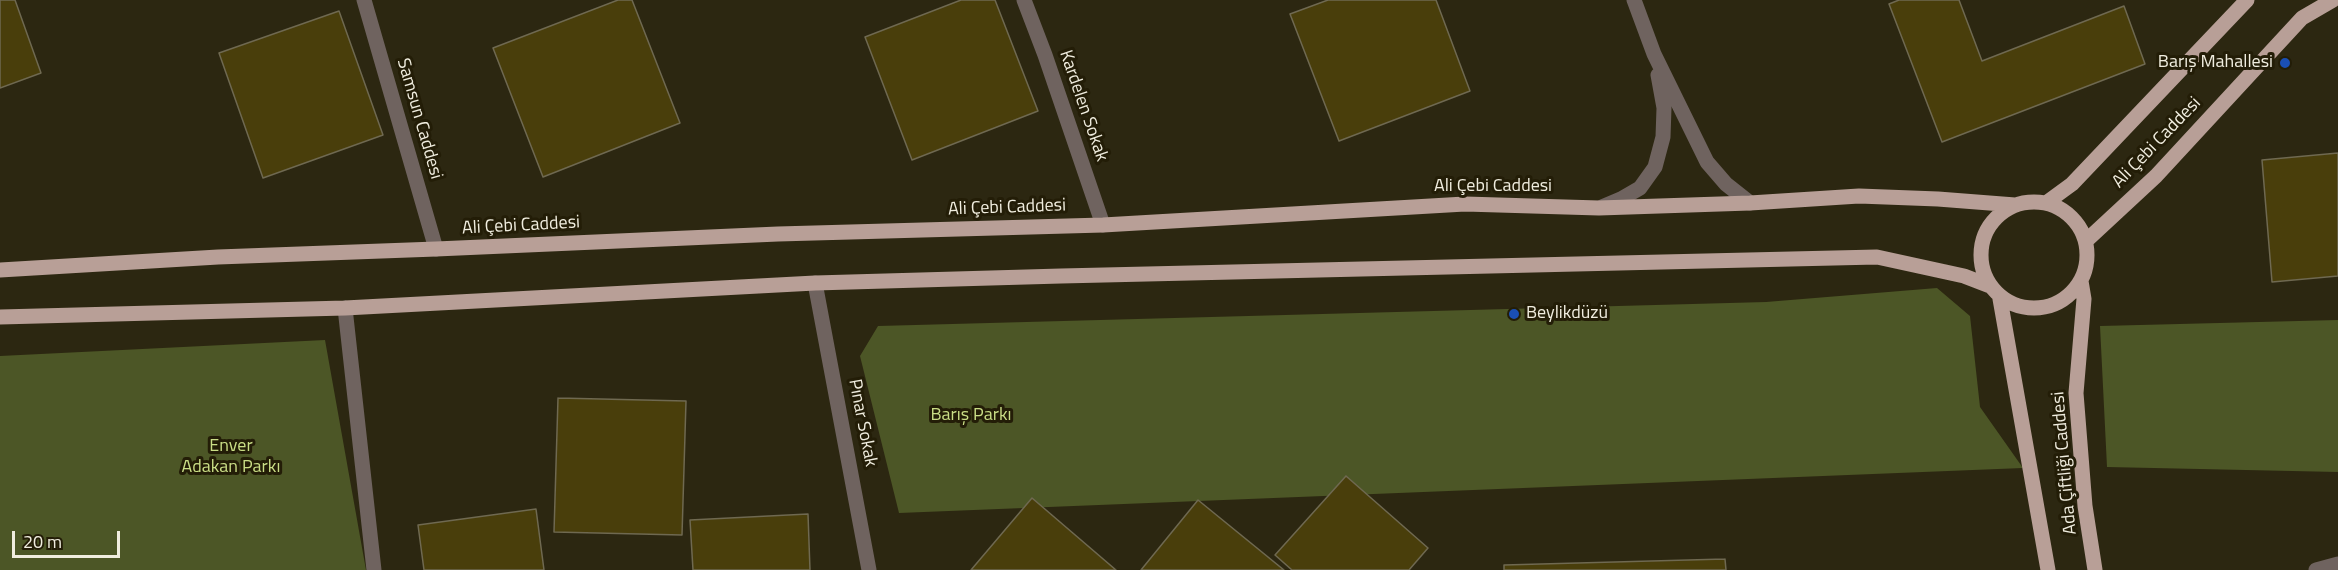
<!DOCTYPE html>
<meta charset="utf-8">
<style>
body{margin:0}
#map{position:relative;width:2338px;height:570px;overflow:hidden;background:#2c2711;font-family:"Titillium Web",sans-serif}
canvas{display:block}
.scale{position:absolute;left:12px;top:531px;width:108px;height:27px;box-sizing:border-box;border:3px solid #f0eddf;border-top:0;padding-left:8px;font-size:18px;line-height:21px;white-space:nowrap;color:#f0eddf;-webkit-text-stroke:4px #231d07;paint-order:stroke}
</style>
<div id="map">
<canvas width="2338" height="570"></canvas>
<div class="scale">20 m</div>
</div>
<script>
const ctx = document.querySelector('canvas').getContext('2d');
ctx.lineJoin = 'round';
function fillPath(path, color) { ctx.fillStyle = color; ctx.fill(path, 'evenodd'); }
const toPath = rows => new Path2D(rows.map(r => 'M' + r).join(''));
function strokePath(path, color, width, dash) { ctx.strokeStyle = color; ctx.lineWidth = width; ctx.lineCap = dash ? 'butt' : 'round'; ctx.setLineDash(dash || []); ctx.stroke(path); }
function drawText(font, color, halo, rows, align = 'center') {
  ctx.font = font + ' "Titillium Web",sans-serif'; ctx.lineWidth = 6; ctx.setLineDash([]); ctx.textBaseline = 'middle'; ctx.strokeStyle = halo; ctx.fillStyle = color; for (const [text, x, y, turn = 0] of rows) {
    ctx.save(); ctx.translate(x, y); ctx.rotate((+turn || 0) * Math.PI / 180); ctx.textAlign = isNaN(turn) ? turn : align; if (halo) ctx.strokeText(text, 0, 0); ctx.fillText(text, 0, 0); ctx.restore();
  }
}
fillPath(toPath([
 [1937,288,1970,316,1980,407,2023,468,899,513,860,356,878,326,1766,302],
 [2338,320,2338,472,2107,467,2100,326],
 [325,340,366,570,0,570,0,356]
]), '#4c5626');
const building = toPath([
 [0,0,15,0,41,73,0,88,0,0],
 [618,0,632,0,680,123,543,177,493,48,618,0],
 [961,0,995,0,1038,111,912,160,865,37,961,0],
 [1328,0,1436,0,1470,91,1339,141,1290,14,1328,0],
 [1899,0,1959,0,1982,61,2124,6,2145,64,1942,142,1889,4,1899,0],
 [339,11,383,135,263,178,219,53,339,11],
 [2338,153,2338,276,2272,282,2262,160,2338,153],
 [558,398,686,401,682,535,554,532,558,398],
 [1346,476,1428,548,1409,570,1292,570,1275,555,1346,476],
 [1032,498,1116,570,971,570,1032,498],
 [1198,500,1284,570,1141,570,1198,500],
 [536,509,544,570,424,570,418,525,536,509],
 [808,514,810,570,693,570,690,520,808,514],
 [1725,559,1726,570,1504,570,1504,565,1725,559]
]);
fillPath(building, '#493e0b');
strokePath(building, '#6f6951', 1.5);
strokePath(toPath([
 [364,0,436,249],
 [1024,0,1045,55,1103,225],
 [1634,0,1654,54,1707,162,1726,184,1750,203],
 [1602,207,1621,199,1640,188,1655,167,1663,137,1664,108,1658,75],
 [815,283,869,570],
 [345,308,374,570],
 [2316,570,2338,564]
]), '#6f635f', 15);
strokePath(toPath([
 '1981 255a53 53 0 1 1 106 0a53 53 0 1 1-106 0Z',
 [2046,203,2072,184,2247,0],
 [2087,240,2156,176,2302,18,2333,0],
 [0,270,218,257,436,249,778,234,1103,225,1465,204,1599,208,1750,203,1859,196,1938,199,2015,205],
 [2081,281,2084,299,2076,393,2085,506,2095,570],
 [2000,299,2048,570],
 [0,317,345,308,815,283,1061,276,1877,257,1964,276,1990,286]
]), '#b89f97', 15);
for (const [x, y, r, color] of [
 [2285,63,6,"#1a4fb4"],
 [1514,314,6,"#1a4fb4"]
]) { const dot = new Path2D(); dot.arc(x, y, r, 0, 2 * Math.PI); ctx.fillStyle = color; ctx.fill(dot); strokePath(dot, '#231d07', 2); }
drawText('18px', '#f0eddf', '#231d07', [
 ["Barış Mahallesi",2273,63],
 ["Beylikdüzü",1526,314,"left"]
], 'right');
drawText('18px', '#f0eddf', '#231d07', [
 ["Kardelen Sokak",1083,106,71],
 ["Samsun Caddesi",419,119,74],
 ["Ali Çebi Caddesi",2157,143,-46],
 ["Ali Çebi Caddesi",1493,187],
 ["Ali Çebi Caddesi",1007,208,-2],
 ["Ali Çebi Caddesi",521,226,-3],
 ["Pınar Sokak",862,423,79],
 ["Ada Çiftliği Caddesi",2065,463,-95]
]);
drawText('18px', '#cade86', '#231d07', [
 ["Barış Parkı",971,416],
 ["Enver",231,447],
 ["Adakan Parkı",231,468]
]);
</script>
